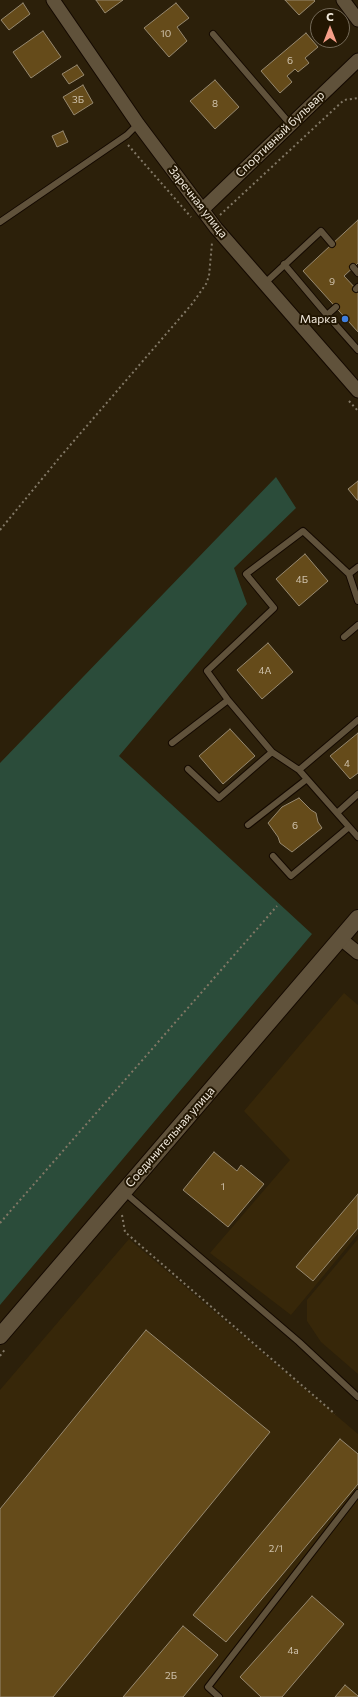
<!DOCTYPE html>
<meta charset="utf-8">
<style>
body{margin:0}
#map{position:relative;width:358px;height:1697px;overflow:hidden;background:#2c200a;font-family:Commissioner,sans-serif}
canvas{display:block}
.north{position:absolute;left:310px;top:8px;width:40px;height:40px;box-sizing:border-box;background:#221602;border:1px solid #756b5a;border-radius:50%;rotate:0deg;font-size:11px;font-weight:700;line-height:16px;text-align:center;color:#f2eadd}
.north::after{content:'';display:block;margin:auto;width:14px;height:18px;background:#f49e89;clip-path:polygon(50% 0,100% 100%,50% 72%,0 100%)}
</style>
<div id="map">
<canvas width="358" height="1697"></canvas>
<div class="north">С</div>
</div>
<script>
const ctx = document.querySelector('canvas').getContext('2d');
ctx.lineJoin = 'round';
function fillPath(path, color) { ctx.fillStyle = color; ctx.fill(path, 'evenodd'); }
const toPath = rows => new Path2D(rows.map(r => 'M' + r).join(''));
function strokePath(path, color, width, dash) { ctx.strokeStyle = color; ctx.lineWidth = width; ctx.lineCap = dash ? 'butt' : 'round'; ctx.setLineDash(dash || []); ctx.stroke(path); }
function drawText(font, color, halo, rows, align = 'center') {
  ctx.font = font + ' Commissioner,sans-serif'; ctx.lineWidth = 4; ctx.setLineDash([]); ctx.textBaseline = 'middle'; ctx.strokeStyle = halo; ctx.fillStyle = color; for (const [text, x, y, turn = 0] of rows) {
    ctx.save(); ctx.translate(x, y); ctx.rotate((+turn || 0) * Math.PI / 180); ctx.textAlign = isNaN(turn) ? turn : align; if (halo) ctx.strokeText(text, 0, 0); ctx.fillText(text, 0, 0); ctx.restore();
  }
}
fillPath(toPath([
 [344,993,358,1005,358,1234,291,1315,210,1253,290,1160,244,1111],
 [129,1239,358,1434,358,1697,0,1697,0,1390],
 [358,1239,358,1374,321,1342,307,1321,307,1300]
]), '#372709');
fillPath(toPath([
 [276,477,296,508,234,568,247,604,119,756,312,934,0,1305,0,763]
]), '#2b4c3a');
const building = toPath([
 [96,0,123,0,105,13,96,0],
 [285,0,314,0,315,1,299,15,285,0],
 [23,3,30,14,9,30,1,20,23,3],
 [176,3,189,18,177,27,187,41,169,57,144,28,176,3],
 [43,31,61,57,31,78,13,52,43,31],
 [306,33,318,47,305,58,309,63,298,72,295,69,287,76,292,82,280,93,261,71,306,33],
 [77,65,84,75,69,84,62,74,77,65],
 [215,80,239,107,215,129,190,101,215,80],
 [83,85,93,103,74,115,63,97,83,85],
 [63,131,68,142,57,147,52,136,63,131],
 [358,220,358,263,344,276,358,291,358,332,303,271,358,220],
 [358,481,358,500,357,500,348,489,358,481],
 [305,554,328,581,299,606,276,579,305,554],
 [268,643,293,672,262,699,237,670,268,643],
 [230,729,255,756,223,784,199,756,230,729],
 [358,733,358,773,350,779,330,756,358,733],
 [299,798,311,810,316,813,318,822,322,828,292,852,280,843,278,837,268,823,282,807,299,798],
 [214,1152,237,1171,241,1165,264,1184,228,1227,183,1190,214,1152],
 [358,1194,358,1228,313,1281,296,1267,358,1194],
 [146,1330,270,1432,53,1697,0,1697,0,1509,146,1330],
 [340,1439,358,1454,358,1484,226,1642,193,1615,340,1439],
 [312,1596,344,1624,282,1697,261,1697,240,1677,312,1596],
 [183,1626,218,1655,183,1697,123,1697,183,1626],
 [345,1685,358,1696,358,1697,335,1697,345,1685]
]);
fillPath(building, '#654b1a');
strokePath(building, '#978970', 1);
const service = toPath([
 [213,34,291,125],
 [0,222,127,135,138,124],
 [284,264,327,315,336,307],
 [353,267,358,273],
 [265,283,321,231,332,244],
 [356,289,358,287],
 [327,315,358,350],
 [349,574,358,601],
 [344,637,358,625],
 [228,700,207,671,274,608,246,574,303,531,349,574,358,567],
 [172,743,228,700,272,752,299,770,358,837],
 [188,769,219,798,272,752],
 [299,770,358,720],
 [337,813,358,794],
 [248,825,307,779],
 [273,856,291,876,349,827],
 [124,1192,299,1342,358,1397],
 [219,1697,208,1687,358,1493]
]);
const minor = toPath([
 [53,0,138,124,216,228,358,391],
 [343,0,358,20],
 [203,209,358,60],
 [341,939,358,953]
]);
const tertiary = toPath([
 [0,1336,358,918]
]);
strokePath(service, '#140900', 8);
strokePath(minor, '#140900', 15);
strokePath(tertiary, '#140900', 18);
strokePath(toPath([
 [128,145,191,217],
 [220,215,344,100,358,98],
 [349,401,358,411],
 [0,530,60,457,192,304,206,284,209,276,212,243],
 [122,1215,125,1232,335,1414],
 [0,1223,277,906],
 [0,1356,6,1348]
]), '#827866', 2, [2, 3]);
strokePath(service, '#60523b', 6);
strokePath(minor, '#60523b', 13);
strokePath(tertiary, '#60523b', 16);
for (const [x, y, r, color] of [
 [345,319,4,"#3f7fe0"]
]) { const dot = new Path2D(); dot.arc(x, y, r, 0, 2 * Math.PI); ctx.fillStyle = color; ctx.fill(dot); strokePath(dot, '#221602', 1.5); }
drawText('10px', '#cfc2ac', null, [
 ["10",166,34],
 ["6",290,61],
 ["3Б",78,100],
 ["8",215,104],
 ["9",332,282],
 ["4Б",302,580],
 ["4А",265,671],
 ["4",347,764],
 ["6",295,826],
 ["1",223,1187],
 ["2/1",276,1549],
 ["4а",293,1651],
 ["2Б",171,1676]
]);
drawText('12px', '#f2eadd', '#221602', [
 ["Спортивный бульвар",280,134,-44],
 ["Заречная улица",198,202,52],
 ["Соединительная улица",170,1137,-49]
]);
drawText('12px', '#f2eadd', '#221602', [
 ["Марка",337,319]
], 'right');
</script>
